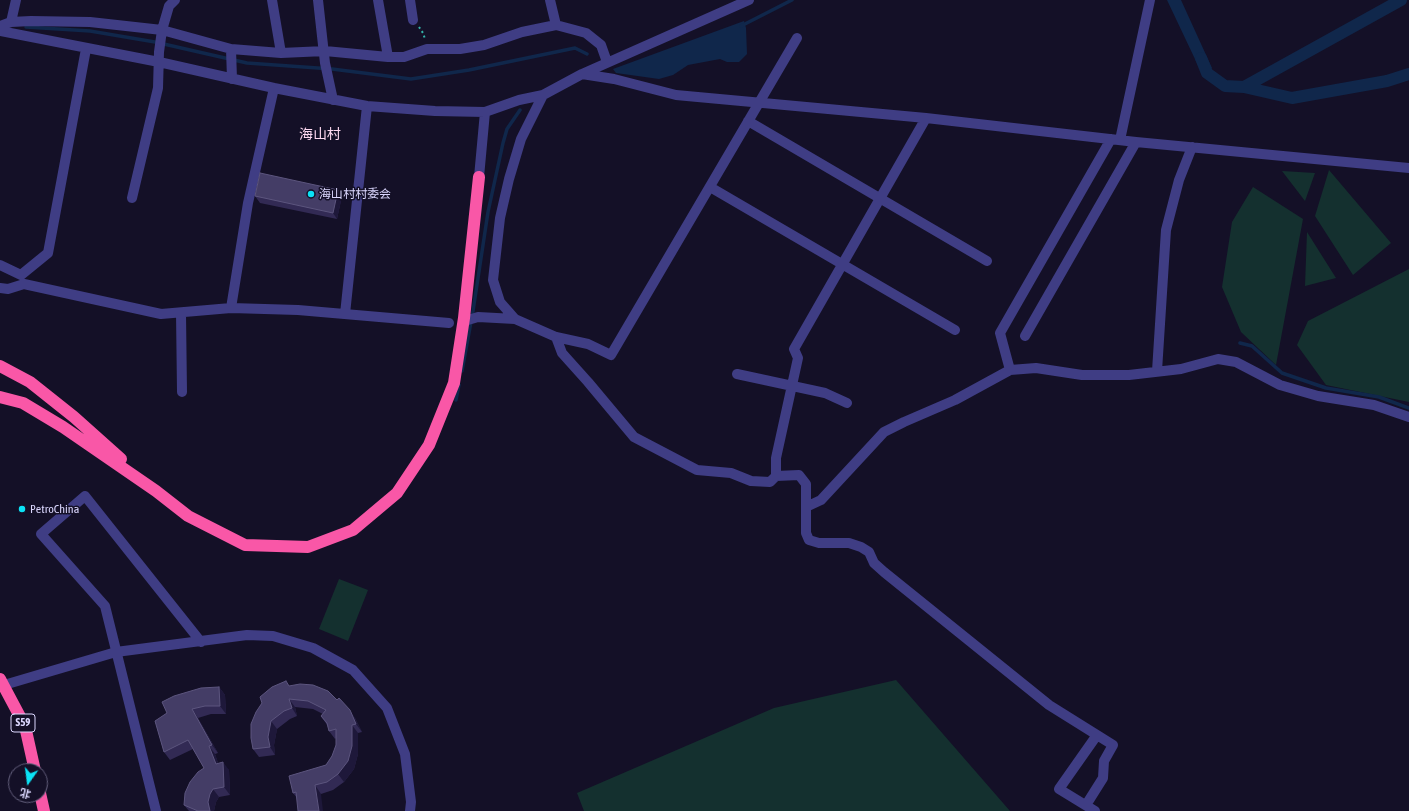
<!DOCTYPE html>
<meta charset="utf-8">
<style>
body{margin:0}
#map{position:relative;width:1409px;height:811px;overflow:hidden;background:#141027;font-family:"Asap Condensed","Noto Sans SC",sans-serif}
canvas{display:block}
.north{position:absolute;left:8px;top:763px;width:40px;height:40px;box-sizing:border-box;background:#141027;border:1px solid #64607d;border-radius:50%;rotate:194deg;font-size:11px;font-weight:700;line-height:16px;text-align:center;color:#dbd7fe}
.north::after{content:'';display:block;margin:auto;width:14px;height:18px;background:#0be2f6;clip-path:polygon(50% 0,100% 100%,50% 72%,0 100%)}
</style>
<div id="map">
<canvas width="1409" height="811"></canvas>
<div class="north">北</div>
</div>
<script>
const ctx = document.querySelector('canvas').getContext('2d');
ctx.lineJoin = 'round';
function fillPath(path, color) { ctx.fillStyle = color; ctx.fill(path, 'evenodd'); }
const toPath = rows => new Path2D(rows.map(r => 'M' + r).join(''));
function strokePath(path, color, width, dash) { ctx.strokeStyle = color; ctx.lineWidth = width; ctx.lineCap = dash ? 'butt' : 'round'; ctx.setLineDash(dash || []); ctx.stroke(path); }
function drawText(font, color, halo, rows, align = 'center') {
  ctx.font = font + ' "Asap Condensed","Noto Sans SC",sans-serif'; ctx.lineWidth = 3; ctx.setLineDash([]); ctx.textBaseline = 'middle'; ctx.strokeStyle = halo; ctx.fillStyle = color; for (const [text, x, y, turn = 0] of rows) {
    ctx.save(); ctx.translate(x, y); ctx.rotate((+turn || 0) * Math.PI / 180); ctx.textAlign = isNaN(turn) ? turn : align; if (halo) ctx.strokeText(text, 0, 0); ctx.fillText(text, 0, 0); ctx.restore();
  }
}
fillPath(toPath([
 [1329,170,1391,243,1353,275,1315,216],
 [1282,171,1315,173,1305,201],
 [1253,187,1303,219,1276,365,1241,332,1222,287,1232,222],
 [1307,232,1336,278,1305,286],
 [1409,269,1409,402,1326,385,1297,345,1308,321],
 [339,579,368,590,348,641,319,629],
 [896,680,1010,811,584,811,577,793,774,708]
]), '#14302f');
fillPath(toPath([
 [1167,0,1181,0,1212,68,1203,76],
 [744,21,746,28,747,54,739,62,727,62,720,59,688,65,673,75,659,79,616,73,613,69]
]), '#10274b');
strokePath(toPath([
 [741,26,792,0],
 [26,27,90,31,155,42,247,63,332,69,411,79,469,70,575,48,587,54],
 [1240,343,1252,346,1282,373,1326,388,1379,397,1409,408],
 [462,371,473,311,488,212,503,143,507,129,520,110],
 [456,400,459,385]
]), '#10274b', 3.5);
strokePath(toPath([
 [1201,58,1207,73,1225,86,1244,87,1401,0],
 [1244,87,1292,98,1387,81,1409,74]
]), '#10274b', 12);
strokePath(toPath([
 [419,27,423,33,425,39]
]), '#34b5ab', 2, [2, 3]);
strokePath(toPath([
 [272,0,281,53],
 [318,0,325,63,333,100],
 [378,0,388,57],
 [410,0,413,20],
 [11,22,16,0],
 [556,25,586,33,601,45,607,62],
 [0,26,11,22,31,21,90,22,162,30,231,49,281,53,325,51,388,57,404,57,427,49,460,49,484,45,522,32,556,25,550,0],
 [0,31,159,62,274,88,367,106,435,111,485,112,519,100,543,95,582,74,749,0],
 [231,49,232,79],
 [582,74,614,79,676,95,926,118,1136,142,1409,168],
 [543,95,521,139,509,179,500,218,493,280,500,302,515,319,556,337,588,344,611,355,797,38],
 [748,121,987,261],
 [1120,140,1150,0],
 [479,177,485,112],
 [710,187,955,330],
 [132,198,158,88,159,52,162,30,169,6,175,0],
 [0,265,21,275,48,253,86,49],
 [0,288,8,289,24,284,161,314,231,308,298,310,449,323],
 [231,308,248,203,274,88],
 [181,313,182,392],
 [345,314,367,106],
 [468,320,478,317,515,319],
 [1025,336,1136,142],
 [556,337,562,353,588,382,634,437,697,470,731,473,751,481,770,482,776,476,799,475,806,484,806,507],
 [1010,370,1000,333,1111,139],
 [1157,371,1166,230,1179,180,1192,147],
 [737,374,825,393,847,403],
 [776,476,776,458,798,358,794,349,926,118],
 [4,685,116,652,247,635,273,636,313,648,353,670,387,708,405,754,411,802,410,811],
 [1086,805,1103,778,1104,761,1113,745,1097,735],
 [156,811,105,606,41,534,85,496,201,642],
 [1095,811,1059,789,1097,735,1049,705,884,572,874,563,869,552,861,547,849,543,819,543,809,540,806,533,806,507,821,500,884,432,904,422,955,400,1010,370,1036,368,1082,375,1129,375,1181,369,1218,359,1236,362,1280,385,1318,396,1374,405,1409,417]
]), '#3f3d84', 10);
strokePath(toPath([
 [0,366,30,382,74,417,121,459],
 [0,397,23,403,63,427,156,491,188,516,245,545,308,547,353,530,397,493,429,445,454,383,464,318,479,177],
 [0,679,25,726,35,771],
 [40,793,44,811]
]), '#f957a7', 12);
fillPath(toPath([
 [338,190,342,196,337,219,260,203,255,196],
 [290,686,355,718,362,732,358,733,358,754,354,769,344,782,333,790,321,794,297,798,293,793,326,765,332,756,336,745,336,738,335,739,329,731,327,725,321,716,323,714,313,709,295,707,297,716,290,719,277,729,274,745,275,755,259,757,253,749],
 [219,687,225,695,226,714,211,714,198,718,218,753,215,754,218,763,229,770,230,795,219,797,216,802,214,811,189,811,184,805,204,768,193,749,170,760,164,752,155,721]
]), '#322a54');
fillPath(toPath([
 [338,190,342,196,337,219,333,213],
 [219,687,225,695,226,714,220,706],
 [289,699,295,707,297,716,292,708],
 [192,709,198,718,218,753,212,745],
 [350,710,355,718,362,732,356,724],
 [271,721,277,729,274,745,275,755,270,747,268,737],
 [352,725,358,733,358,754,354,769,344,782,338,774],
 [209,746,215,754,221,772,216,764],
 [223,762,229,770,230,795,224,787],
 [315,785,321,794,323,811,319,811],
 [213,789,219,797,216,802,214,811,210,811,208,802,210,794]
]), '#1e183a');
const building = toPath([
 [260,173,338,190,333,213,255,196,260,173],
 [286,681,289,686,300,684,313,685,328,691,337,700,339,698,350,710,356,724,352,725,352,746,348,761,338,774,327,782,315,785,319,811,298,811,296,792,293,793,289,776,326,765,332,756,336,745,336,729,329,731,327,723,321,716,326,710,308,701,289,699,292,708,284,711,271,721,268,737,270,747,253,749,251,738,251,724,256,712,262,703,260,697,272,687,286,681],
 [219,687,220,706,205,706,192,709,212,745,209,746,216,764,223,762,224,787,213,789,210,794,208,802,210,811,198,811,184,805,185,793,190,782,198,772,204,768,188,740,164,752,155,721,167,713,162,702,174,696,201,688,219,687]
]);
fillPath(building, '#443d66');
strokePath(building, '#5c557e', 1);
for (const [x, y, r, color] of [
 [311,194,4,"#0be2f6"],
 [22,509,4,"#0be2f6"]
]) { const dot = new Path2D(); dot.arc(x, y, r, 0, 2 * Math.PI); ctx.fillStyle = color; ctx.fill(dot); strokePath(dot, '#141027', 1.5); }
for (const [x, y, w] of [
 [23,723,24]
]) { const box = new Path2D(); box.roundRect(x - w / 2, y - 9, w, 18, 3); ctx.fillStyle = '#141027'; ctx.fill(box); strokePath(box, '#dbd7fe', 1); }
drawText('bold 11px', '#dbd7fe', null, [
 ["S59",23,723]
]);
drawText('12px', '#dbd7fe', '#141027', [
 ["海山村村委会",319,194],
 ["PetroChina",30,509]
], 'left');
drawText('14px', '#fed9f1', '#141027', [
 ["海山村",320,135]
]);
</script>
